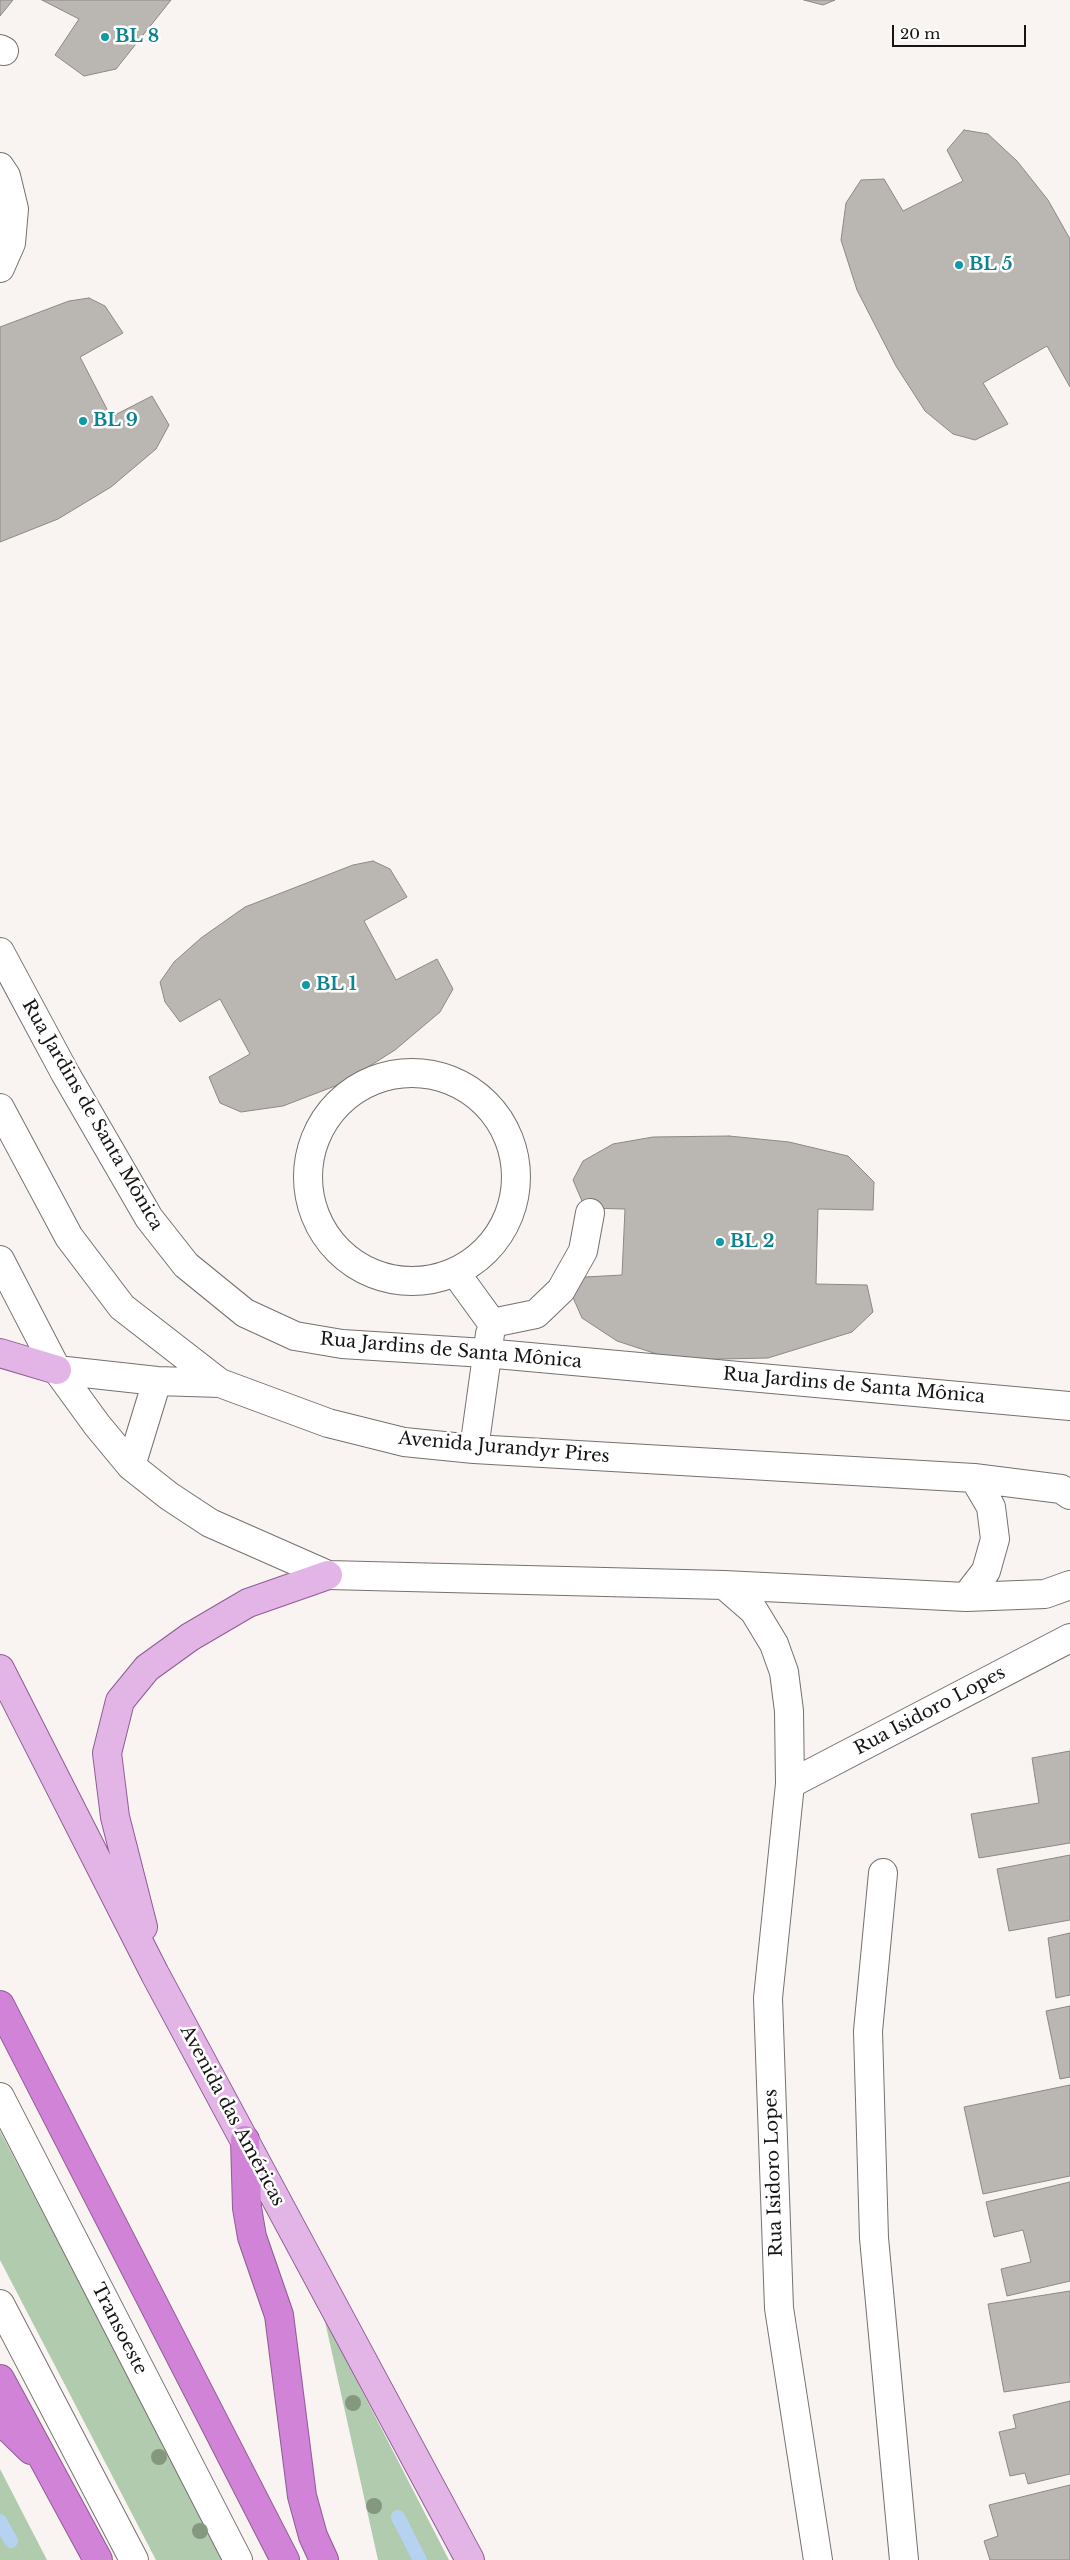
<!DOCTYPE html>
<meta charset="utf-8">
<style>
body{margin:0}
#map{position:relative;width:1070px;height:2560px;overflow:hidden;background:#f9f4f1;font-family:"Libre Baskerville",serif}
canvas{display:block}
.scale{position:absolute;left:892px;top:25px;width:134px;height:22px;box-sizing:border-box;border:2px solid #161514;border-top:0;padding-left:6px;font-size:15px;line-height:18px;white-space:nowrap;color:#161514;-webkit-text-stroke:4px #fff;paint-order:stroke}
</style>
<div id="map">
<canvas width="1070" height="2560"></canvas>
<div class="scale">20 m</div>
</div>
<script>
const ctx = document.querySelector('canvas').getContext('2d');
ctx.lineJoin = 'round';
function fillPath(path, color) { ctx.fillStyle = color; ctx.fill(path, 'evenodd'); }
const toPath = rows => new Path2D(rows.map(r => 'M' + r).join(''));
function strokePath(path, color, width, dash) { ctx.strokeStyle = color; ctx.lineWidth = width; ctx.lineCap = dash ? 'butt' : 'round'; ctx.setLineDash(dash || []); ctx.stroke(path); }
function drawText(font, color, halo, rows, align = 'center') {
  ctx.font = font + ' "Libre Baskerville",serif'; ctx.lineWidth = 5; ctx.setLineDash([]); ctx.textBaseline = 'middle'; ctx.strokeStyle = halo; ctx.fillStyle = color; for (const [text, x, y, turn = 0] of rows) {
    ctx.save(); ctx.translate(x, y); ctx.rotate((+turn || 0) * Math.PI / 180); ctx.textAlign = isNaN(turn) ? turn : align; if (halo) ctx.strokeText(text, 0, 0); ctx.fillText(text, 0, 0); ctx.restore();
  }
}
fillPath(toPath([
 [0,2131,224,2560,156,2560,0,2260],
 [324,2317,449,2560,378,2560],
 [0,2469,47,2560,0,2560]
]), '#b1cbae');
strokePath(toPath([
 [398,2517,420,2560],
 [0,2521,11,2541]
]), '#b6d2f1', 14);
const building = toPath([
 [0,0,13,0,0,16,0,0],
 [42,0,171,0,116,69,84,76,55,55,79,19,42,0],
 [804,0,835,0,823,5,804,0],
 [964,130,988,134,1017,161,1048,200,1070,239,1070,387,1047,346,983,383,1008,424,975,440,953,434,925,411,896,366,857,290,841,240,846,203,861,180,884,179,903,211,963,181,947,150,964,130],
 [89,298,105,306,123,333,80,357,111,417,152,396,169,425,156,449,111,487,58,519,0,542,0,327,69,301,89,298],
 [373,861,390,869,407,897,364,921,396,980,437,959,453,989,440,1012,395,1050,343,1083,283,1106,241,1112,220,1103,209,1077,250,1054,220,999,180,1022,165,1002,160,982,174,962,201,938,245,907,353,865,373,861],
 [729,1136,789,1142,848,1156,874,1182,873,1210,818,1209,816,1284,867,1285,873,1312,852,1332,768,1358,675,1360,617,1341,582,1318,571,1293,585,1277,622,1275,625,1209,585,1208,573,1180,583,1161,613,1144,653,1137,729,1136],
 [1070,1751,1070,1843,979,1858,971,1814,1039,1803,1032,1758,1070,1751],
 [1070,1855,1070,1920,1009,1931,997,1869,1070,1855],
 [1070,1933,1070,1995,1056,1998,1048,1938,1070,1933],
 [1070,2006,1070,2077,1060,2079,1046,2011,1070,2006],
 [1070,2085,1070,2176,983,2194,964,2107,1070,2085],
 [1070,2182,1070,2281,1007,2296,1001,2269,1031,2262,1023,2230,994,2237,986,2202,1070,2182],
 [1070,2291,1070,2382,1004,2392,988,2304,1070,2291],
 [1070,2401,1070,2474,1028,2484,1025,2473,1010,2476,999,2432,1016,2428,1013,2415,1070,2401],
 [1070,2485,1070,2560,990,2560,984,2541,998,2536,989,2505,1070,2485]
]);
fillPath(building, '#bab7b3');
strokePath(building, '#8c8985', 1);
const minor = toPath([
 [0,49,4,51],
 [0,167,6,176,14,209,11,243,0,268],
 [0,952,65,1073,149,1218,186,1265,245,1313,295,1336,342,1344,485,1353,1070,1406],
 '308 1177a104 104 0 1 1 208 0a104 104 0 1 1-208 0Z',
 [0,1108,69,1237,122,1307,220,1383,328,1423,404,1442,474,1449,974,1478,1061,1489,1070,1495],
 [0,1260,57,1370,97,1425,131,1466,169,1496,210,1523,328,1575,724,1585,966,1597,1045,1594,1070,1585],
 [455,1272,492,1323,536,1314,561,1290,583,1251,590,1213],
 [57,1370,157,1381,220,1383],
 [474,1449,490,1334],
 [131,1466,157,1381],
 [724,1585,754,1611,774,1644,784,1672,789,1711,790,1784,768,1998,779,2308,818,2560],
 [966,1597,986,1571,995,1539,991,1507,974,1478],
 [790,1784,1070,1638],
 [883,1873,868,2031,874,2238,904,2560],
 [0,2097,238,2560],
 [0,2304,134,2560]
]);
const major = toPath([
 [0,1353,57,1370],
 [0,1669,155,1974,470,2560],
 [143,1927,115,1817,107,1753,120,1701,147,1668,190,1637,248,1603,328,1575]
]);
const highway = toPath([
 [0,2005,285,2560],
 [245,2140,247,2208,252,2237,279,2315,302,2496,313,2536,324,2560],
 [0,2379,98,2560],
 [0,2420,31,2450]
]);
strokePath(minor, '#75716e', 30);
strokePath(major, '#8f5c93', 30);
strokePath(highway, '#8f5c93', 30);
strokePath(minor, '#fff', 28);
strokePath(major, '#e3b5e7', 28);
strokePath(highway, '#d083d7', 28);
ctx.fillStyle = '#84987f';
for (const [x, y] of [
 [353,2403],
 [159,2457],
 [374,2506],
 [200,2531]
]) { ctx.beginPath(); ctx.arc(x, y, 8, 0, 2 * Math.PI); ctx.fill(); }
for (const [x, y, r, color] of [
 [105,37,5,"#0f9aa8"],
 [959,265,5,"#0f9aa8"],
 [83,421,5,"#0f9aa8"],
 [306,985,5,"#0f9aa8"],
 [720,1242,5,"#0f9aa8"]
]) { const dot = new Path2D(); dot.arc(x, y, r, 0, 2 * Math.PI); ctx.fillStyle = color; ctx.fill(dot); strokePath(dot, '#fff', 2); }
drawText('bold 18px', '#0d838f', '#fff', [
 ["BL 8",115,37],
 ["BL 5",969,265],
 ["BL 9",93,421],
 ["BL 1",316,985],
 ["BL 2",730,1242]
], 'left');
drawText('18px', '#161514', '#fff', [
 ["Rua Jardins de Santa Mônica",92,1115,60],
 ["Rua Jardins de Santa Mônica",451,1351,5],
 ["Rua Jardins de Santa Mônica",854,1386,5],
 ["Avenida Jurandyr Pires",504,1448,5],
 ["Rua Isidoro Lopes",930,1711,-28],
 ["Avenida das Américas",232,2116,62],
 ["Rua Isidoro Lopes",774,2173,-92],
 ["Transoeste",119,2329,63]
]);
</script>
